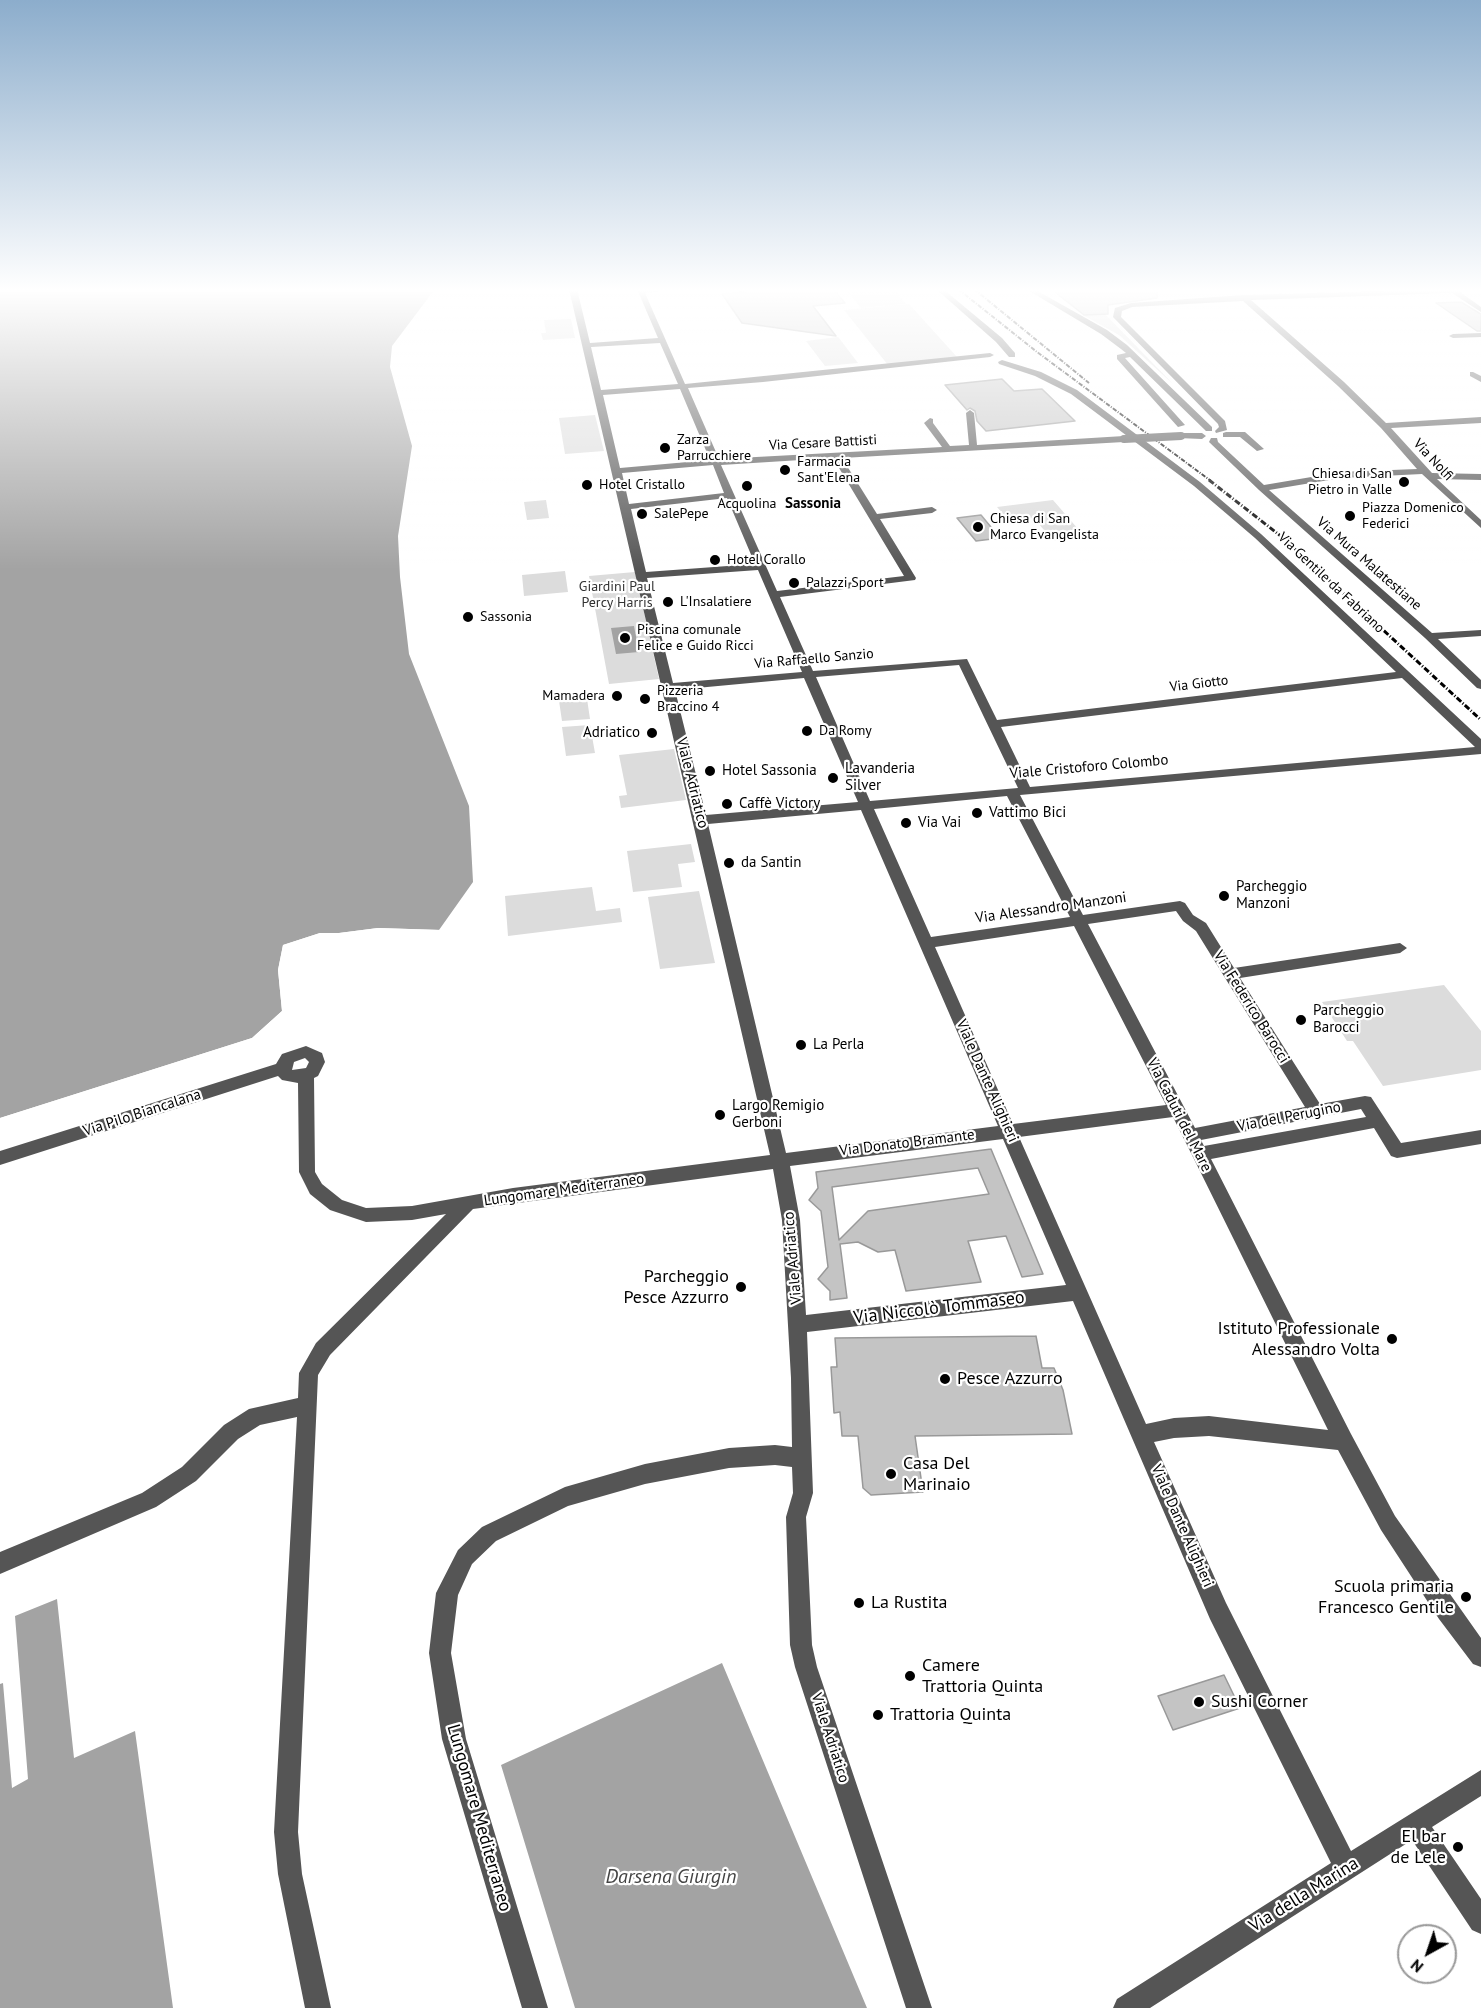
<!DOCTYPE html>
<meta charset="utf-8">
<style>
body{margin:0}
#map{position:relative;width:1481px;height:2008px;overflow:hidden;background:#fff;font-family:"PT Sans",sans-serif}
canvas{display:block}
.north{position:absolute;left:1397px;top:1924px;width:60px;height:60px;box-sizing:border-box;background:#fff;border:2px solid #999;border-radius:50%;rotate:220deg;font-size:16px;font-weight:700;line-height:24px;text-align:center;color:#000}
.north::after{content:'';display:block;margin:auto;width:21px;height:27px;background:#000;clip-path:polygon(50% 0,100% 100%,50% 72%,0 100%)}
</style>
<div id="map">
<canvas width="1481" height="2008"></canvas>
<div class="north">N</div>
</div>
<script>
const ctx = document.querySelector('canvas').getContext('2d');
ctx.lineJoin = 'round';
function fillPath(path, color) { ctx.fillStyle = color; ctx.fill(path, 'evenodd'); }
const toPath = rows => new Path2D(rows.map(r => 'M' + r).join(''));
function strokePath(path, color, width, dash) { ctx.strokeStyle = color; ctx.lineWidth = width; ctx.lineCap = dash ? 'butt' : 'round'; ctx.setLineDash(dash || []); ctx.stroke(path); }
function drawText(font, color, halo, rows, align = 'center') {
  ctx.font = font + ' "PT Sans",sans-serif'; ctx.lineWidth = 4.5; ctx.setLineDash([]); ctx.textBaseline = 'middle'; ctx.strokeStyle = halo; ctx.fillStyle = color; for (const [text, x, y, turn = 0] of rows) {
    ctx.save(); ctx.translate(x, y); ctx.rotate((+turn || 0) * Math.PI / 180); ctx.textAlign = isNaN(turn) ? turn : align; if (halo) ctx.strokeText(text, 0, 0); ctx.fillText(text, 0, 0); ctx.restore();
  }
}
fillPath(toPath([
 [871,289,893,289,906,304,884,306,882,303,883,306,861,308,847,291],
 [909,304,957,357,888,365,844,310],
 [1105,314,1173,384,1119,335,1083,315],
 [571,319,575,338,543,340,541,333,546,333,544,320],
 [838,337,839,338,858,363,825,366,806,341],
 [595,415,604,451,565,454,559,418],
 [546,500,549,518,527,520,524,502],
 [1053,500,1085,537,1053,541,1034,518,1009,521,997,507],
 [565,571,568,592,524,596,522,575],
 [635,572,659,679,609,684,589,576],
 [586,692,590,719,562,721,558,694],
 [590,725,595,753,566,756,562,727],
 [674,749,686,800,621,808,619,796,627,795,619,755],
 [691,844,695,862,678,864,682,887,633,892,627,851],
 [592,887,596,911,620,908,622,922,508,936,505,896],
 [699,891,715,963,660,969,648,897],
 [1444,985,1481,1031,1481,1070,1383,1086,1353,1041,1347,1041,1322,1002]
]), '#dcdcdc');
fillPath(toPath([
 [0,289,435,289,392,346,390,367,412,446,398,536,400,577,409,654,469,806,473,882,439,930,378,928,339,933,320,933,283,945,278,970,282,1011,252,1038,0,1118],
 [634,626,639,652,616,654,611,628],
 [57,1599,74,1758,135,1731,173,2008,0,2008,0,1684,3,1683,12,1788,28,1779,15,1616],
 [722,1663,867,2008,575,2008,501,1765]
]), '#a3a3a3');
fillPath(toPath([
 [378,928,443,930,439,933,378,931,339,936,320,936,291,944,286,947,281,970,284,1012,253,1041,0,1121,0,1118,252,1038,282,1011,278,970,283,945,320,933,339,933]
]), '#fff');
const building = toPath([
 [775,289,833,289,845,303,813,306,836,336,742,323,722,294,775,289],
 [1051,289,1157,289,1157,298,1108,305,1108,314,1084,315,1051,289],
 [1461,302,1481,314,1481,331,1477,331,1436,303,1461,302],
 [1002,379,1014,391,1042,389,1075,421,986,431,977,421,975,411,970,408,967,410,945,385,1002,379],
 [981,515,1000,538,976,541,957,518,981,515],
 [991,1149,1043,1274,1022,1277,1006,1236,968,1241,981,1282,906,1291,895,1250,878,1252,858,1242,840,1244,847,1298,830,1300,830,1291,818,1279,828,1267,821,1211,809,1200,818,1188,816,1172,991,1149],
 [978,1168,989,1194,868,1211,839,1240,832,1187,978,1168],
 [1036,1336,1042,1368,1054,1368,1063,1390,1072,1434,915,1436,923,1492,871,1495,863,1488,858,1436,842,1436,840,1412,834,1413,831,1367,837,1367,835,1338,1036,1336],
 [1224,1675,1240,1708,1173,1730,1158,1696,1224,1675]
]);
fillPath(building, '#c4c4c4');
strokePath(building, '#999', 1.5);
fillPath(toPath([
 [569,289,577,289,590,343,658,338,637,289,677,289,645,293,685,384,990,353,994,355,990,357,763,382,688,388,719,459,942,447,924,423,930,418,933,419,933,423,950,446,969,445,966,413,970,410,974,413,977,445,1124,436,1128,439,1124,442,842,458,877,514,932,507,937,510,932,513,880,519,916,578,915,580,780,597,813,671,967,659,997,720,1396,672,1255,538,1194,486,1071,394,1035,376,999,364,998,362,1002,360,1041,372,1077,390,1200,482,1261,534,1481,739,1481,754,1020,795,1083,915,1180,901,1185,903,1193,915,1206,923,1234,968,1400,943,1407,948,1400,953,1240,978,1320,1104,1365,1096,1371,1097,1401,1143,1481,1130,1481,1144,1397,1158,1391,1156,1374,1128,1211,1159,1351,1434,1395,1516,1481,1638,1481,1667,1473,1664,1439,1619,1381,1530,1338,1450,1209,1436,1174,1438,1154,1442,1226,1603,1351,1851,1481,1770,1481,1796,1432,1827,1481,1899,1481,1934,1472,1930,1412,1840,1150,2008,1113,2008,1117,1999,1331,1863,1210,1619,1073,1301,807,1332,813,1493,806,1517,812,1645,817,1667,932,2008,906,2008,795,1667,790,1645,786,1517,793,1493,792,1467,775,1465,729,1468,645,1484,568,1506,496,1541,472,1564,458,1595,451,1653,466,1739,548,2008,522,2008,442,1739,429,1653,436,1593,458,1550,482,1527,565,1487,645,1464,729,1448,775,1445,792,1447,791,1378,782,1220,773,1169,473,1209,330,1355,318,1375,298,1832,302,1874,331,2008,305,2008,278,1874,274,1832,297,1417,260,1425,238,1439,196,1481,156,1507,0,1574,0,1552,142,1493,182,1467,224,1425,249,1409,298,1398,299,1373,316,1343,446,1214,412,1220,366,1222,330,1210,310,1194,299,1172,298,1083,282,1080,278,1076,0,1165,0,1151,276,1064,282,1054,306,1046,322,1053,325,1062,318,1076,314,1078,315,1172,322,1184,342,1200,366,1208,412,1206,513,1188,770,1155,569,289],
 [660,343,678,384,601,390,591,347,660,343],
 [680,389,710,460,620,468,603,395,680,389],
 [833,458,904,576,777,591,721,465,833,458],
 [713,465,724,493,629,504,622,473,713,465],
 [727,498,755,564,646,572,631,509,727,498],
 [758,570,802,672,673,683,647,578,758,570],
 [959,665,1018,788,870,801,816,677,959,665],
 [804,678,858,802,706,815,675,690,804,678],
 [1402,678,1475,747,1030,787,1001,727,1402,678],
 [1007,796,1070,917,931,937,874,809,1007,796],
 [861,810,998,1126,786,1153,708,824,861,810],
 [1176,911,1183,921,1196,931,1305,1107,1195,1128,1088,924,1176,911],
 [1074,926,1166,1105,1013,1124,935,947,1074,926],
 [305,1058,309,1062,306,1068,292,1070,294,1062,305,1058],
 [1361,1109,1366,1117,1204,1146,1201,1140,1361,1109],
 [1173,1117,1193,1157,1328,1430,1209,1416,1174,1418,1146,1424,1019,1137,1173,1117],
 [1003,1139,1066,1285,806,1315,800,1220,790,1166,1003,1139],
 [936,289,943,289,1002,338,1015,353,1015,357,1009,357,996,342,936,289],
 [1026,289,1034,289,1107,330,1127,345,1212,427,1212,431,1206,431,1130,357,1125,358,1185,425,1178,427,1117,359,1117,355,1126,353,1121,349,1101,334,1026,289],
 [1456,289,1481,307,1481,312,1452,293,1251,300,1344,382,1386,423,1481,417,1481,423,1391,428,1432,473,1481,474,1481,480,1437,479,1481,520,1481,528,1422,474,1341,478,1269,490,1432,633,1481,630,1481,636,1438,639,1481,680,1481,689,1477,688,1425,638,1259,490,1209,442,1211,438,1217,438,1218,442,1264,485,1341,472,1417,469,1381,428,1338,386,1243,301,1132,307,1122,311,1121,317,1225,421,1227,430,1216,433,1215,431,1219,427,1218,424,1113,317,1115,308,1131,303,1243,295,1456,289],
 [1481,333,1481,337,1453,338,1449,336,1453,334,1481,333],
 [1473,372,1481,376,1481,382,1470,376,1470,372,1473,372],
 [1226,432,1245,432,1264,449,1257,451,1240,437,1223,437,1223,433,1226,432],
 [1181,433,1202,433,1206,436,1202,439,1178,438,1177,436,1181,433]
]), '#555');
strokePath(toPath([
 [958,289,1037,352,1211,481],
 [974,289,1089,383]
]), '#000', 2, [4.5, 1.5, 1, 1.5]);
strokePath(toPath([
 [1209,480,1282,537,1481,720]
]), '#000', 3, [6, 2, 1, 2]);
strokePath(toPath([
 [1124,439,1181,436]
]), '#555', 8);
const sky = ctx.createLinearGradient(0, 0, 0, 570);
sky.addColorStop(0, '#8cadcc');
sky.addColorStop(0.51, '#fff');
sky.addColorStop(1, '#ffffff00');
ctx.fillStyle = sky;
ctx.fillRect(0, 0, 1481, 570);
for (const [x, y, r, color] of [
 [665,448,6,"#000"],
 [785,470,6,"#000"],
 [1404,482,6,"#000"],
 [587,485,6,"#000"],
 [747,486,6,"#000"],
 [642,514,6,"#000"],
 [1350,516,6,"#000"],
 [978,527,6,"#000"],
 [715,560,6,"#000"],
 [794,583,6,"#000"],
 [668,602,6,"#000"],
 [468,617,6,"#000"],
 [625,638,6,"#000"],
 [617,696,6,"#000"],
 [645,699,6,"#000"],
 [807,731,6,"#000"],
 [652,733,6,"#000"],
 [710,771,6,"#000"],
 [833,778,6,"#000"],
 [727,804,6,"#000"],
 [977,813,6,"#000"],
 [906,823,6,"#000"],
 [729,863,6,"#000"],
 [1224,896,6,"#000"],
 [1301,1020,6,"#000"],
 [801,1045,6,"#000"],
 [720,1115,6,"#000"],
 [741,1287,6,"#000"],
 [1392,1339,6,"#000"],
 [945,1379,6,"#000"],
 [891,1474,6,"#000"],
 [1466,1597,6,"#000"],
 [859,1603,6,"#000"],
 [910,1676,6,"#000"],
 [1199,1702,6,"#000"],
 [878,1715,6,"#000"],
 [1458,1847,6,"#000"]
]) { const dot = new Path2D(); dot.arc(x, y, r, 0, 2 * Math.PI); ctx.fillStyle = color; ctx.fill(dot); strokePath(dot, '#fff', 2); }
drawText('14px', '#000', '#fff', [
 ["Zarza",677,440],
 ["Parrucchiere",677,456],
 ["Farmacia",797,462],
 ["Sant'Elena",797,478],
 ["Chiesa di San",1392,474,"right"],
 ["Pietro in Valle",1392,490,"right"],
 ["Hotel Cristallo",599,485],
 ["Acquolina",747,504,"center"],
 ["Piazza Domenico",1362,508],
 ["Federici",1362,524],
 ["SalePepe",654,514],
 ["Chiesa di San",990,519],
 ["Marco Evangelista",990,535],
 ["Hotel Corallo",727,560],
 ["Palazzi Sport",806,583],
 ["L'Insalatiere",680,602],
 ["Sassonia",480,617],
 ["Piscina comunale",637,630],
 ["Felice e Guido Ricci",637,646],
 ["Pizzeria",657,691],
 ["Braccino 4",657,707],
 ["Mamadera",605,696,"right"],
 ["Da Romy",819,731]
], 'left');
drawText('14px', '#000', '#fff', [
 ["Via Cesare Battisti",823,443,-3],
 ["Via Nolfi",1433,460,47],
 ["Via Mura Malatestiane",1369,564,41],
 ["Via Gentile da Fabriano",1331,583,43],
 ["Via Raffaello Sanzio",814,659,-5],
 ["Via Giotto",1199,684,-7]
]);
drawText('14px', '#333', '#fff', [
 ["Giardini Paul",617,587],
 ["Percy Harris",617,603]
]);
drawText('bold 15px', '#000', '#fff', [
 ["Sassonia",813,504]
]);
drawText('15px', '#000', '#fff', [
 ["Adriatico",640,733,"right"],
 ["Lavanderia",845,769],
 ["Silver",845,786],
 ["Hotel Sassonia",722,771],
 ["Caffè Victory",739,804],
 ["Vattimo Bici",989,813],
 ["Via Vai",918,823],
 ["da Santin",741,863],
 ["Parcheggio",1236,887],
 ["Manzoni",1236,904],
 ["Parcheggio",1313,1011],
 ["Barocci",1313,1028],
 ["La Perla",813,1045],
 ["Largo Remigio",732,1106],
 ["Gerboni",732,1123]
], 'left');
drawText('15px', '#000', '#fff', [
 ["Viale Cristoforo Colombo",1089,767,-5],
 ["Viale Adriatico",692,783,76],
 ["Via Alessandro Manzoni",1051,908,-8],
 ["Via Federico Barocci",1251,1007,58],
 ["Viale Dante Alighieri",987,1081,66],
 ["Via Pilo Biancalana",142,1113,-18],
 ["Via Caduti del Mare",1179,1115,63],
 ["Via del Perugino",1289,1117,-11],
 ["Via Donato Bramante",907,1143,-7],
 ["Lungomare Mediterraneo",564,1190,-8],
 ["Viale Adriatico",793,1258,-95],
 ["Viale Dante Alighieri",1182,1526,66],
 ["Viale Adriatico",830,1738,72]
]);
drawText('18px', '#000', '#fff', [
 ["Parcheggio",729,1277,"right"],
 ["Pesce Azzurro",729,1298,"right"],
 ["Istituto Professionale",1380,1329,"right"],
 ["Alessandro Volta",1380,1350,"right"],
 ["Pesce Azzurro",957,1379],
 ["Casa Del",903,1464],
 ["Marinaio",903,1485],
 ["Scuola primaria",1454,1587,"right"],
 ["Francesco Gentile",1454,1608,"right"],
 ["La Rustita",871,1603],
 ["Camere",922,1666],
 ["Trattoria Quinta",922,1687],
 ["Sushi Corner",1211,1702],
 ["Trattoria Quinta",890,1715],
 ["El bar",1446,1837,"right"],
 ["de Lele",1446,1858,"right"]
], 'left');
drawText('18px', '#000', '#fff', [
 ["Via Niccolò Tommaseo",939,1308,-7],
 ["Lungomare Mediterraneo",479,1818,74],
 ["Via della Marina",1304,1895,-32]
]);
drawText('italic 20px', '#444', '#fff', [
 ["Darsena Giurgin",671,1877]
]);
</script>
